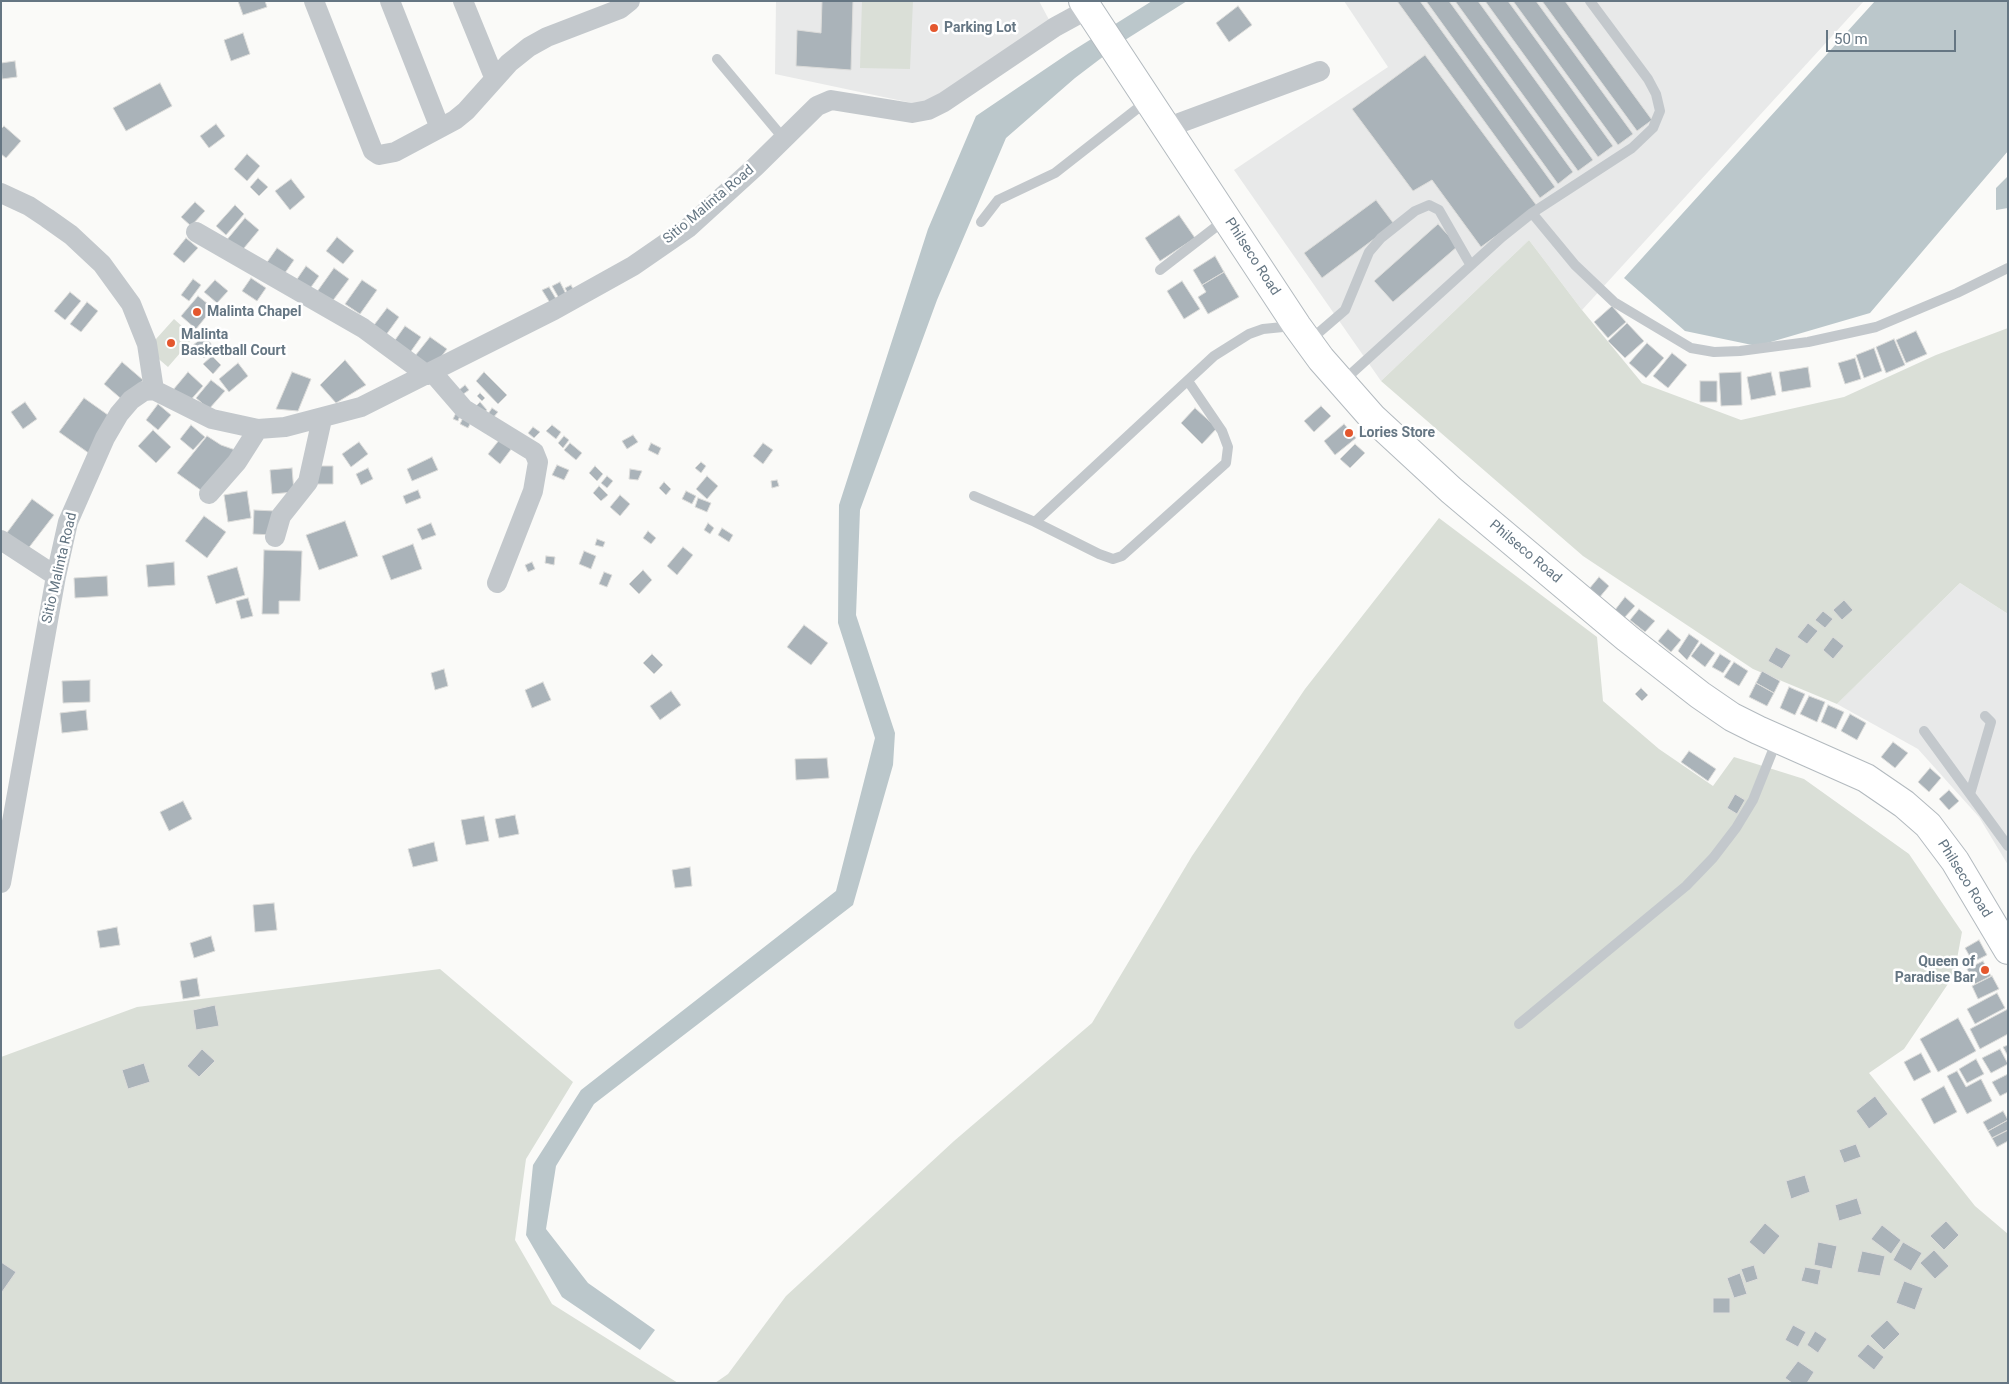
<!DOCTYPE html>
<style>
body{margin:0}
#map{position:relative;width:2009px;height:1384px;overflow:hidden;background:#fafaf8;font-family:Roboto,sans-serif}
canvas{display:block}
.frame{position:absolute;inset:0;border:2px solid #657683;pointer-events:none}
.scale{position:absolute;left:1826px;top:30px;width:130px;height:22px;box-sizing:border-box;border:2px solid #657683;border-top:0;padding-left:6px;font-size:15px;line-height:18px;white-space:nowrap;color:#657683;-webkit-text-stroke:4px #fff;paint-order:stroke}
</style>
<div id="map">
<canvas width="2009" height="1384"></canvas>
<div class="frame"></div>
<div class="scale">50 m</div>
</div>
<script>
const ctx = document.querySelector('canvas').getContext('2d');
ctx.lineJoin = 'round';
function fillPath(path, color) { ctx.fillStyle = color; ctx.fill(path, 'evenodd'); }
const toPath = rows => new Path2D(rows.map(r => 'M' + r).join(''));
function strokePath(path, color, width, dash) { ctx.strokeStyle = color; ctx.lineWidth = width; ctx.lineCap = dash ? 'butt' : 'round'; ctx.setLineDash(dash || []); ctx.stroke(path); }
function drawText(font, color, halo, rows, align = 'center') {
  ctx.font = font + ' Roboto,sans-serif'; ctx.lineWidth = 5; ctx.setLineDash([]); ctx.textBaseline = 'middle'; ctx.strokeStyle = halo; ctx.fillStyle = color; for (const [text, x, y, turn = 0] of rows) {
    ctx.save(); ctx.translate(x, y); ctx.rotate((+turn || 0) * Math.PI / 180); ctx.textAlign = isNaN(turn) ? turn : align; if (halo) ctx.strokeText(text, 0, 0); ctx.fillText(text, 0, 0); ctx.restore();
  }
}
fillPath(toPath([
 [776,1,1039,1,1055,31,926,106,775,74],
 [1344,1,1864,1,1582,310,1529,240,1381,381,1234,170,1388,67],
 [1960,583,2008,614,2008,865,1979,817,1918,749,1837,704]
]), '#e8e9e9');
fillPath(toPath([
 [862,1,913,1,910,69,860,68],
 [1529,240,1582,310,1642,383,1741,420,1844,397,1936,355,2008,328,2008,614,1960,583,1837,704,1753,669,1583,556,1381,381],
 [174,319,194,337,168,367,147,349],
 [1439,518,1597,637,1603,701,1659,749,1713,786,1734,757,1804,779,1909,854,1962,932,1954,975,1904,1049,1869,1073,1975,1206,2008,1234,2008,1383,715,1383,728,1374,786,1296,954,1141,1092,1023,1192,856,1305,689],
 [440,969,573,1082,526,1159,515,1240,552,1304,678,1383,1,1383,1,1057,137,1007]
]), '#dadfd7');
fillPath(toPath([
 [1152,1,1187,1,1125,40,1075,78,1006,138,937,300,860,510,856,615,895,733,893,765,853,905,594,1104,556,1166,546,1229,588,1283,655,1330,640,1350,562,1297,526,1235,533,1165,581,1090,836,891,875,738,838,623,839,505,928,229,976,116,1069,53],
 [1875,1,2008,1,2008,151,1870,313,1757,346,1685,331,1624,278],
 [2008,176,2008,208,1996,210,1996,188]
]), '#bbc7cb');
const building = toPath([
 [238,1,265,1,267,7,243,15,238,1],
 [822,1,853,1,851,70,796,66,797,30,821,33,822,1],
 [1397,1,1420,1,1555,187,1540,198,1397,1],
 [1426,1,1449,1,1573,172,1558,184,1426,1],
 [1455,1,1478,1,1593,160,1578,171,1455,1],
 [1485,1,1508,1,1613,146,1598,157,1485,1],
 [1513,1,1536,1,1633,134,1618,145,1513,1],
 [1542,1,1565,1,1652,120,1637,131,1542,1],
 [1238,6,1252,25,1229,42,1216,23,1238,6],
 [243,33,250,54,231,61,224,40,243,33],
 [1425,55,1537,206,1481,247,1432,180,1413,191,1352,109,1425,55],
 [15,61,17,77,2,79,1,63,15,61],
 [160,83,172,106,126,131,113,108,160,83],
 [216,124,225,136,209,148,200,136,216,124],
 [4,126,21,141,6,158,1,154,1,129,4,126],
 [247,154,260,166,247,181,234,169,247,154],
 [258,178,268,187,259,196,250,187,258,178],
 [291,179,305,197,290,210,275,191,291,179],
 [1376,200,1394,224,1322,278,1304,253,1376,200],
 [195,202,205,211,191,226,181,217,195,202],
 [235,205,244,214,226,235,216,226,235,205],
 [1179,215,1195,238,1160,261,1145,238,1179,215],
 [245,218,259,230,239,254,225,242,245,218],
 [1438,224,1458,246,1393,302,1374,281,1438,224],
 [337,237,354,251,343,264,326,251,337,237],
 [186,238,198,248,184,263,173,254,186,238],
 [277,248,294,260,280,280,263,268,277,248],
 [1215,256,1224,272,1202,285,1193,270,1215,256],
 [306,266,319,276,306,294,293,285,306,266],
 [334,268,349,279,328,307,314,296,334,268],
 [1224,272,1239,297,1208,314,1198,297,1206,292,1202,285,1224,272],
 [251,278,266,288,257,301,242,291,251,278],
 [193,279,201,285,189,301,181,295,193,279],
 [215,280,228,291,217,303,204,292,215,280],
 [362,280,377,290,360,314,345,304,362,280],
 [1182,281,1200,309,1184,319,1167,291,1182,281],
 [560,282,567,296,560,300,552,286,560,282],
 [571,285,575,293,569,296,565,288,571,285],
 [549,287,558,302,552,306,542,290,549,287],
 [70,292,81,301,65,320,54,311,70,292],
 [198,296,213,308,196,329,181,316,198,296],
 [87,302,98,311,81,332,70,324,87,302],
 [1612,306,1626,322,1608,338,1594,322,1612,306],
 [387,308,399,317,383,339,371,329,387,308],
 [1627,323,1644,341,1625,358,1608,341,1627,323],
 [405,326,421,337,409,354,393,343,405,326],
 [1916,331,1927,354,1906,363,1896,340,1916,331],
 [205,336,215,349,204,358,193,345,205,336],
 [430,337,447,349,432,369,415,356,430,337],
 [1894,339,1905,365,1886,373,1876,347,1894,339],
 [1647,343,1664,358,1646,378,1629,363,1647,343],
 [1874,348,1882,371,1864,378,1856,355,1874,348],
 [1672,353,1687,365,1668,388,1653,376,1672,353],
 [212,356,221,365,213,374,203,364,212,356],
 [1855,358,1861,379,1845,384,1838,363,1855,358],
 [345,360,366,385,336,403,320,385,345,360],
 [122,362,143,380,125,402,104,384,122,362],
 [238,363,248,376,229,392,219,379,238,363],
 [1808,367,1811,387,1782,392,1779,372,1808,367],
 [188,372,203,386,188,403,173,390,188,372],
 [292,372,311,379,298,411,276,409,292,372],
 [484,372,507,395,498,404,476,381,484,372],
 [1741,372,1742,405,1721,406,1719,373,1741,372],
 [1771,372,1776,395,1751,400,1747,377,1771,372],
 [211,380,225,391,209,409,196,398,211,380],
 [1700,381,1717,381,1717,402,1700,402,1700,381],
 [465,385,469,390,462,395,459,390,465,385],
 [480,393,485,398,482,401,477,396,480,393],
 [84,398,115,420,90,454,59,432,84,398],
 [25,402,37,419,23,429,11,412,25,402],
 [480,402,487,410,480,415,474,408,480,402],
 [158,404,171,415,158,430,146,420,158,404],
 [1321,406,1331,416,1314,432,1304,421,1321,406],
 [492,408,498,412,491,420,486,417,492,408],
 [1195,408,1217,428,1202,444,1181,423,1195,408],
 [457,411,461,413,458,421,453,419,457,411],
 [463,418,471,422,468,428,460,424,463,418],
 [1344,424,1356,438,1335,455,1324,441,1344,424],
 [191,425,205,437,193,450,180,439,191,425],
 [552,425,561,432,556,439,546,431,552,425],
 [533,427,540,432,534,438,528,433,533,427],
 [153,430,171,447,156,463,138,446,153,430],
 [633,435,638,442,627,449,622,441,633,435],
 [207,436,221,445,241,452,202,491,177,473,207,436],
 [564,436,569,440,563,448,558,443,564,436],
 [500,439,512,448,500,464,488,454,500,439],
 [359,442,368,454,351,467,342,454,359,442],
 [570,443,582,453,576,460,564,450,570,443],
 [651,443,661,448,658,455,648,450,651,443],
 [763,443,773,450,763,464,753,456,763,443],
 [1355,444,1365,453,1350,468,1340,459,1355,444],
 [432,457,438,470,412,481,407,469,432,457],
 [701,462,706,466,701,473,695,468,701,462],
 [557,465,569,470,564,480,552,475,557,465],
 [316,466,333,466,333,484,316,484,316,466],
 [595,466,603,474,597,481,589,473,595,466],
 [292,468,294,492,272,494,270,470,292,468],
 [368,468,373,479,361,485,356,474,368,468],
 [630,469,642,471,638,480,629,479,630,469],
 [607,476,613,481,607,488,601,483,607,476],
 [707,476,718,486,707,499,696,489,707,476],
 [777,480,779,486,772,488,771,481,777,480],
 [664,482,671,489,666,495,659,488,664,482],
 [599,486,608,495,601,501,593,493,599,486],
 [418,490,421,498,406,504,403,496,418,490],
 [247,491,251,518,228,522,224,495,247,491],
 [686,491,696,496,692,504,682,499,686,491],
 [620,495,630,504,620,516,610,507,620,495],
 [698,498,711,503,707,512,695,507,698,498],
 [32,499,54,515,27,550,6,534,32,499],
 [254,510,275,511,273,535,253,534,254,510],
 [204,516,226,532,207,558,185,541,204,516],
 [345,521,358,556,319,570,306,535,345,521],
 [431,523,436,535,422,540,417,529,431,523],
 [708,523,714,528,710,534,704,530,708,523],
 [722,528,733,535,729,542,718,535,722,528],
 [648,531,656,538,651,544,643,538,648,531],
 [597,539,605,542,603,547,595,545,597,539],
 [413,544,422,569,391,580,382,556,413,544],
 [683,547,693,555,677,575,667,566,683,547],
 [264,550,302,551,300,601,279,601,279,614,262,614,264,550],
 [584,551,596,556,591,569,579,564,584,551],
 [546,556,555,557,554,565,545,563,546,556],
 [174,562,175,585,148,587,146,565,174,562],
 [532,562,535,569,528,572,525,565,532,562],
 [237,567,245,595,216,604,207,576,237,567],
 [643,570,652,580,639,594,629,584,643,570],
 [604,572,612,575,607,587,599,584,604,572],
 [107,576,108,596,75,598,74,578,107,576],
 [1599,577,1609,586,1599,598,1589,589,1599,577],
 [1625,597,1635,606,1624,618,1615,610,1625,597],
 [248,598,253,616,241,619,236,601,248,598],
 [1844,600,1853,610,1842,620,1833,610,1844,600],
 [1639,609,1655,621,1645,632,1630,620,1639,609],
 [1823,611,1833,619,1825,628,1815,620,1823,611],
 [1808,623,1818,631,1807,644,1797,637,1808,623],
 [804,625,828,643,811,665,787,647,804,625],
 [1668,629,1681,640,1671,652,1658,641,1668,629],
 [1689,634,1699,641,1687,660,1678,651,1689,634],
 [1833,637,1844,646,1833,659,1823,650,1833,637],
 [1701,643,1715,653,1705,667,1691,656,1701,643],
 [1776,647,1791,655,1782,669,1768,661,1776,647],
 [652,654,663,665,654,674,643,663,652,654],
 [1720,654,1731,661,1723,673,1712,667,1720,654],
 [1734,662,1748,671,1739,686,1724,677,1734,662],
 [444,669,448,686,435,690,431,673,444,669],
 [1762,671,1780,681,1774,693,1756,683,1762,671],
 [90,680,90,702,63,703,62,681,90,680],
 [543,682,551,700,532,708,525,690,543,682],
 [1756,683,1774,693,1767,706,1749,697,1756,683],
 [1789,687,1805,694,1795,715,1780,708,1789,687],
 [1641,688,1648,695,1642,701,1635,694,1641,688],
 [671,691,681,705,660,720,650,706,671,691],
 [1809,696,1825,702,1817,722,1800,714,1809,696],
 [1828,705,1844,712,1836,729,1821,722,1828,705],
 [86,710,88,730,62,733,60,713,86,710],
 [1850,714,1866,723,1857,740,1841,731,1850,714],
 [1893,742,1908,753,1895,768,1881,757,1893,742],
 [1689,751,1716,769,1708,781,1681,762,1689,751],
 [827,758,829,778,796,780,795,759,827,758],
 [1930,768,1941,778,1929,792,1918,782,1930,768],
 [1949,790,1959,801,1949,810,1939,799,1949,790],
 [1735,794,1745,800,1737,814,1727,808,1735,794],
 [183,801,192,819,169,831,160,812,183,801],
 [515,815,519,834,499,838,495,819,515,815],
 [484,816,489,841,466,845,461,820,484,816],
 [434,842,438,861,413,867,408,849,434,842],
 [690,867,692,886,675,888,672,870,690,867],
 [274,903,277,930,255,932,253,905,274,903],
 [117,927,120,945,100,948,97,931,117,927],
 [211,936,215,951,194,958,190,943,211,936],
 [1979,940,1987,955,1973,962,1965,948,1979,940],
 [1983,961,1991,976,1975,984,1967,969,1983,961],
 [1992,976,1999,989,1978,999,1972,986,1992,976],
 [197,978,200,996,183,999,180,981,197,978],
 [1997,993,2005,1008,1975,1024,1967,1009,1997,993],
 [215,1005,219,1026,196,1030,193,1010,215,1005],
 [2008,1009,2008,1034,1980,1049,1970,1029,2008,1009],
 [1958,1018,1976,1051,1938,1072,1920,1039,1958,1018],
 [2008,1045,2008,1056,2003,1047,2008,1045],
 [202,1049,215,1061,199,1077,187,1066,202,1049],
 [2000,1049,2008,1064,1991,1073,1982,1058,2000,1049],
 [1921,1053,1931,1072,1914,1081,1904,1062,1921,1053],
 [1976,1059,1984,1074,1967,1083,1959,1069,1976,1059],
 [144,1063,150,1082,128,1089,122,1070,144,1063],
 [1957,1071,1966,1087,1981,1079,1992,1101,1967,1114,1947,1076,1957,1071],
 [2008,1074,2008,1092,2000,1096,1992,1082,2008,1074],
 [1944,1086,1957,1112,1934,1124,1921,1099,1944,1086],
 [1875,1096,1888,1114,1869,1129,1856,1111,1875,1096],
 [2003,1111,2008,1120,1988,1131,1983,1122,2003,1111],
 [2008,1120,2008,1130,1992,1138,1988,1131,2008,1120],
 [2008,1130,2008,1141,1997,1147,1992,1138,2008,1130],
 [1856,1144,1861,1157,1844,1163,1839,1150,1856,1144],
 [1805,1175,1810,1192,1791,1199,1786,1181,1805,1175],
 [1857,1198,1862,1214,1839,1221,1835,1205,1857,1198],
 [1946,1221,1959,1235,1944,1250,1930,1236,1946,1221],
 [1765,1223,1780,1236,1764,1255,1749,1242,1765,1223],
 [1882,1225,1901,1240,1891,1254,1871,1239,1882,1225],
 [1818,1242,1837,1246,1832,1269,1814,1265,1818,1242],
 [1903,1242,1922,1253,1911,1271,1893,1260,1903,1242],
 [1934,1250,1949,1266,1935,1279,1920,1263,1934,1250],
 [1862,1251,1885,1256,1880,1276,1857,1272,1862,1251],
 [1,1262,16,1272,2,1292,1,1292,1,1262],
 [1754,1265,1758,1279,1746,1283,1741,1269,1754,1265],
 [1805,1267,1821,1270,1818,1285,1801,1281,1805,1267],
 [1740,1273,1747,1294,1734,1298,1727,1278,1740,1273],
 [1904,1281,1923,1288,1915,1310,1896,1303,1904,1281],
 [1713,1298,1730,1298,1730,1313,1713,1313,1713,1298],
 [1887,1320,1900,1334,1884,1350,1870,1336,1887,1320],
 [1793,1325,1806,1332,1798,1347,1785,1340,1793,1325],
 [1815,1331,1827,1339,1818,1353,1807,1345,1815,1331],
 [1868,1344,1884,1357,1874,1370,1857,1356,1868,1344],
 [1798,1361,1814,1372,1807,1383,1792,1383,1785,1378,1798,1361]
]);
fillPath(building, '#aab3b9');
strokePath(building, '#dcdcda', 1);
const secondary = toPath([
 [1083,1,1297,326,1321,359,1372,417,1451,490,1627,638,1700,695,1732,717,1758,730,1866,778,1904,804,1928,825,1955,861,2008,950]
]);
strokePath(secondary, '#b3babf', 30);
strokePath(toPath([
 [717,59,784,139],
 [1532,213,1575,265,1614,302,1691,348,1714,352,1740,351,1808,342,1876,327,1957,293,2008,268],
 [981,222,998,200,1055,173,1147,101],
 [1160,270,1226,219],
 [1309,341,1345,310,1369,252,1381,238,1415,211,1429,205,1439,210,1470,264],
 [1342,382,1502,237,1532,213,1632,148,1653,128,1660,111,1656,94,1648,79,1590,1],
 [974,496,1035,522,1214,356,1249,334,1263,329,1293,326],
 [1035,522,1099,554,1113,559,1122,556,1226,463,1228,447,1222,431,1188,381],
 [1924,731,2008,846],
 [1970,794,1991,722,1985,716],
 [1519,1024,1686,886,1713,858,1736,828,1753,800,1777,740]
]), '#c3c8cc', 10);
strokePath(toPath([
 [314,1,373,151,379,155,395,152,455,120,466,111,509,63,529,47,547,37,620,9,630,1],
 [390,1,440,128],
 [463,1,494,77],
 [1166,128,1320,71],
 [1,193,29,206,47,218,71,235,102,264,131,304,147,344,154,390],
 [196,232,363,328,427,375],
 [432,372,464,409,534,452,538,462,533,491,497,583],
 [209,494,237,462,258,429],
 [275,537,281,516,308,482,322,419],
 [1,540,56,576],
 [1,883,56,576,68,522,105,438,119,414,131,400,144,391,154,390,212,419,258,429,285,427,361,407,554,310,633,266,688,228,755,167,817,106,831,100,912,113,928,110,944,102,1055,27,1088,9]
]), '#c3c8cc', 20);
strokePath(secondary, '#fff', 28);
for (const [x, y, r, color] of [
 [934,28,5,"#e4572e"],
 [197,312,5,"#e4572e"],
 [171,343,5,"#e4572e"],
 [1349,433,5,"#e4572e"],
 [1985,970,5,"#e4572e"]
]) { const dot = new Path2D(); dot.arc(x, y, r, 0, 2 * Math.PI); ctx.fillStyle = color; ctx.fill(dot); strokePath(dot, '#fff', 2); }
drawText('bold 14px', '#657683', '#fff', [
 ["Parking Lot",944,28],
 ["Malinta Chapel",207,312],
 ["Malinta",181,335],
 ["Basketball Court",181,351],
 ["Lories Store",1359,433],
 ["Queen of",1975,962,"right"],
 ["Paradise Bar",1975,978,"right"]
], 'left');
drawText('14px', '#657683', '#fff', [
 ["Sitio Malinta Road",709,205,-40],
 ["Philseco Road",1252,257,57],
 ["Philseco Road",1525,552,40],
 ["Sitio Malinta Road",60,568,-77],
 ["Philseco Road",1964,879,58]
]);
</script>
